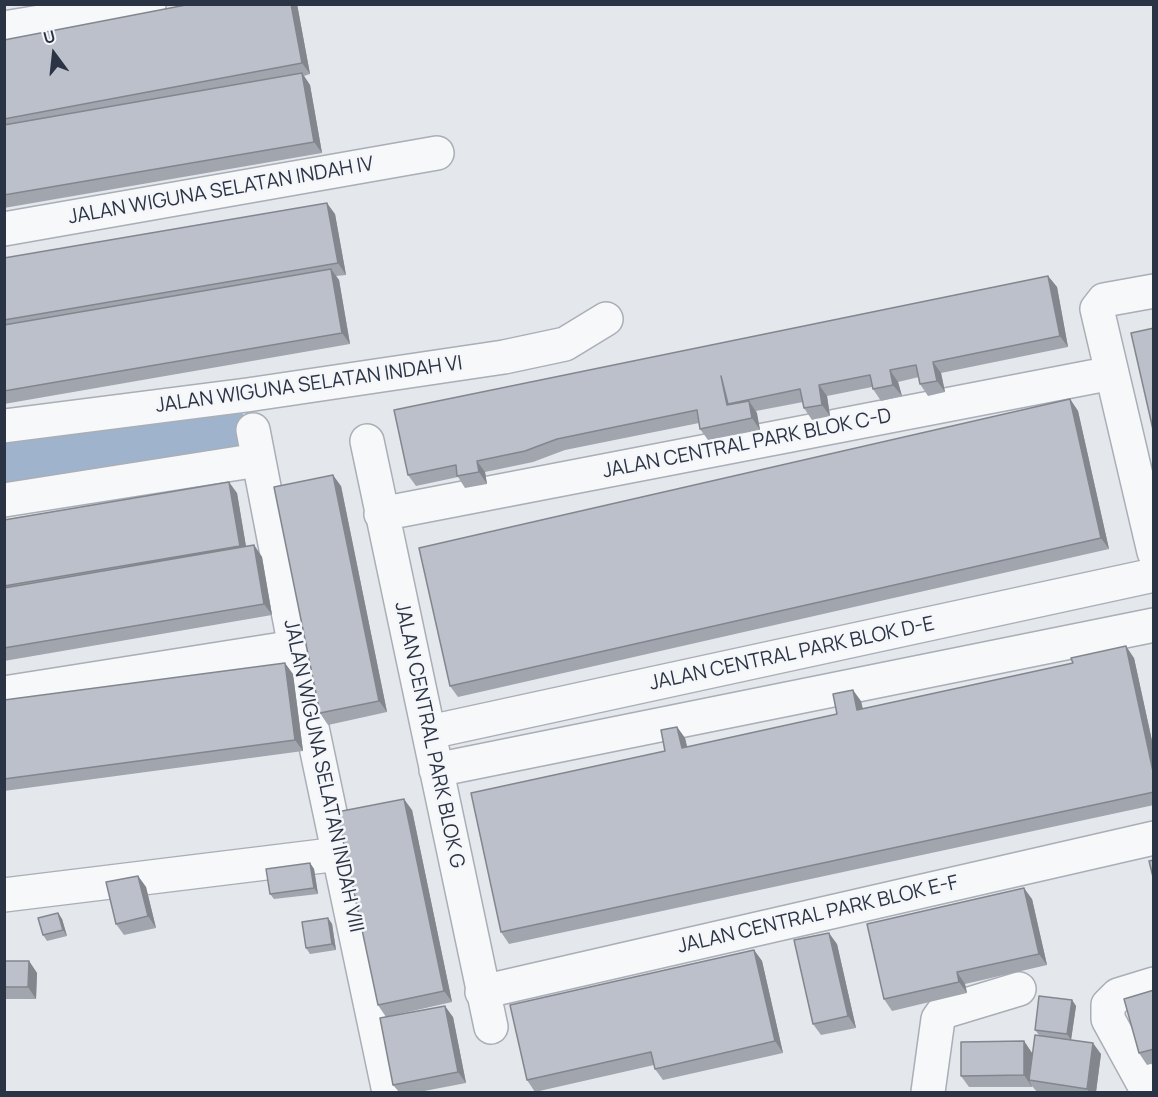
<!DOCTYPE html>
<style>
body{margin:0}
#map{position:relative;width:1158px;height:1097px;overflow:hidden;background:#e4e7ec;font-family:Manrope,sans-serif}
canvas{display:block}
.frame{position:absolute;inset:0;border:6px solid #2b3445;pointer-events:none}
.north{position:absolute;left:24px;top:24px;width:60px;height:60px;-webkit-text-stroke:4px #f4f6f9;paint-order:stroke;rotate:345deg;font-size:16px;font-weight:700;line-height:24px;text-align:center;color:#2b3445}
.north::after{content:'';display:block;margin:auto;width:21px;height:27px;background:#2b3445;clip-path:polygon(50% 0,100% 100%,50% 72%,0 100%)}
</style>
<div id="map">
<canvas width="1158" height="1097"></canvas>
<div class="frame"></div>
<div class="north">U</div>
</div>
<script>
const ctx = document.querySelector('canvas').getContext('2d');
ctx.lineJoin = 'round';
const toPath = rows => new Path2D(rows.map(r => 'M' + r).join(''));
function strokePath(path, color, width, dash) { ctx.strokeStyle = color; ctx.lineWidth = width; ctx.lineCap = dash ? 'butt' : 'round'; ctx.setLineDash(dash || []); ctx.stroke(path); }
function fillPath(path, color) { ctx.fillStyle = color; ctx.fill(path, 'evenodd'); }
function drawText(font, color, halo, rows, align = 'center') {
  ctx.font = font + ' Manrope,sans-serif'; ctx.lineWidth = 5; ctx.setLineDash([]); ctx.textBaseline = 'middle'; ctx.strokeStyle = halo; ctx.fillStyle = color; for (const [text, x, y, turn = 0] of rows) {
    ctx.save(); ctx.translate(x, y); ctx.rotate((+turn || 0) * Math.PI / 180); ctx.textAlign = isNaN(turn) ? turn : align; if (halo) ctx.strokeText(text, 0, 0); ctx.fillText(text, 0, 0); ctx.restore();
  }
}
strokePath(toPath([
 [4,463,219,432]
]), '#9fb4cc', 60);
const minor = toPath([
 [4,28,149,4],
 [4,229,437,153],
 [1154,291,1104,300,1097,309,1154,552],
 [4,426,247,395,504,357,565,344,606,319],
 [253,430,295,647,389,1092],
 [367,441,491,1027],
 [4,500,258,460],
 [381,514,1112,373],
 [4,693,295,647],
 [430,732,1154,575],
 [436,770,1154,625],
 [4,895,339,854],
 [482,992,1154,838],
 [928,1092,938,1019,943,1012,1019,989],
 [1148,1092,1108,1019,1108,1005,1118,995,1154,984]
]);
strokePath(minor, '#a9aeb7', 36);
strokePath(minor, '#f7f8fa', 33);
fillPath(toPath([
 [297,4,310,74,304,76,310,85,322,153,4,208,4,40],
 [335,214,346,275,336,276,339,280,350,344,4,404,4,258],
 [1048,276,1057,287,1068,347,941,373,945,392,928,396,920,384,919,377,898,382,902,396,881,401,873,389,872,387,827,396,830,416,812,420,804,408,803,402,756,411,760,430,708,440,700,429,699,423,565,450,533,462,485,472,487,484,465,488,458,477,416,486,408,475],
 [1070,399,1078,411,1109,549,458,697,450,686],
 [341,486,387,712,328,725,320,713],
 [237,493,246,547,254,545,262,557,272,615,4,661,4,520],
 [1134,658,1154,750,1154,805,509,944,501,932,665,751,677,727,685,738,687,747,837,714,861,701,863,709],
 [293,674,303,751,4,791,4,700],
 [412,810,452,1002,386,1017,378,1005],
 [310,863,314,869,318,894,274,899,270,894],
 [138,876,146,887,156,928,124,935,116,924],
 [1032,899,1047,965,965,984,967,993,892,1011,884,999],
 [58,913,62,919,67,936,47,941,43,935],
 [328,918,332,924,336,950,310,954,306,948],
 [837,944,856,1028,821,1035,813,1024],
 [754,950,762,961,783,1053,663,1080,655,1069,654,1065,535,1092,527,1080],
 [4,961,29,961,37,973,36,999,4,999],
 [1154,990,1154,1063,1147,1065,1139,1053],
 [1072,1000,1076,1006,1071,1040,1101,1054,1096,1092,1037,1092,1032,1086,1032,1087,969,1087,961,1076,1024,1041,1032,1053,1032,1058,1039,1035,1035,1030],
 [453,1017,466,1083,419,1092,399,1092,393,1085]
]), '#a1a5ae');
fillPath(toPath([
 [291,4,297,4,310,74,302,63],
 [302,73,310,85,322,153,314,142],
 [327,203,335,214,346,275,338,263],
 [331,269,339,280,350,344,342,333],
 [1048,276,1057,287,1068,347,1060,336],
 [933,362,941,373,945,392,937,381],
 [890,370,898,382,902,396,893,385],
 [819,385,827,396,830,416,822,405],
 [1070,399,1078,411,1109,549,1101,538],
 [749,401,757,413,760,430,752,418],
 [477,461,485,472,487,484,479,472],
 [333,475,341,486,387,712,379,701],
 [229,482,237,493,248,558,240,546],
 [254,545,262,557,272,615,264,604],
 [1126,646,1134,658,1154,750,1154,776],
 [285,663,293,674,303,751,295,740],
 [853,690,861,701,865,721,857,710],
 [677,727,685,738,690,759,682,748],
 [404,799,412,810,452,1002,444,991],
 [310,863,314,869,318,894,314,888],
 [138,876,146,887,156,928,148,916],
 [1024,888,1032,899,1047,965,1039,954],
 [58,913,62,919,67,936,63,930],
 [328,918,332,924,336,950,332,944],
 [829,933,837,944,856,1028,848,1016],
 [754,950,762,961,783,1053,775,1041],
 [29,961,37,973,36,999,28,987],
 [957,972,965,984,967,993,959,982],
 [1072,1000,1076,1006,1071,1040,1067,1034],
 [445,1006,453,1017,466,1083,458,1072],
 [1024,1041,1032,1053,1032,1081,1029,1080,1032,1087,1024,1075],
 [1093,1043,1101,1054,1096,1092,1089,1092,1087,1089]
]), '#83868d');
const building = toPath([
 [191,4,291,4,302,63,4,119,4,40,191,4],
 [302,73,314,142,4,195,4,125,302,73],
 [327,203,338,263,4,320,4,258,327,203],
 [331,269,342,333,4,391,4,325,331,269],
 [1048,276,1060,336,933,362,937,381,920,384,916,365,890,370,893,385,873,389,870,375,819,385,822,405,804,408,800,389,728,404,721,376,727,405,749,401,752,418,700,429,697,410,557,439,525,451,477,461,479,472,457,476,456,465,408,475,394,410,1048,276],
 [1154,328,1154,434,1131,333,1154,328],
 [1070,399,1101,538,450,686,419,548,1070,399],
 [333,475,379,701,320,713,274,487,333,475],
 [229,482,240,546,4,586,4,520,229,482],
 [254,545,264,604,4,648,4,588,254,545],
 [1126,646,1154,776,1154,792,501,932,471,793,665,751,661,730,677,727,682,748,837,714,833,694,853,690,857,710,1073,663,1071,658,1126,646],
 [285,663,295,740,4,779,4,700,285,663],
 [404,799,444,991,378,1005,337,812,404,799],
 [1154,860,1154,881,1149,861,1154,860],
 [310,863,314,888,270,894,266,869,310,863],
 [138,876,148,916,116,924,106,882,138,876],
 [1024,888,1039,954,957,972,959,982,884,999,867,924,1024,888],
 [58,913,63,930,43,935,38,918,58,913],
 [328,918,332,944,306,948,302,922,328,918],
 [829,933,848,1016,813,1024,794,940,829,933],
 [754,950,775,1041,655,1069,651,1052,527,1080,510,1005,754,950],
 [4,961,29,961,28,987,4,987,4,961],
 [1154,990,1154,1049,1139,1053,1124,999,1154,990],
 [1039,996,1072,1000,1067,1034,1035,1030,1039,996],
 [445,1006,458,1072,393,1085,380,1018,445,1006],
 [1035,1035,1093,1043,1087,1089,1029,1080,1035,1035],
 [1024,1041,1024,1075,961,1076,961,1042,1024,1041]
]);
fillPath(building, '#bbc0ca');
strokePath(building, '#83868d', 1.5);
drawText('20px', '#2b3445', '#f4f6f9', [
 ["JALAN WIGUNA SELATAN INDAH IV",221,191,-10],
 ["JALAN WIGUNA SELATAN INDAH VI",309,385,-8],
 ["JALAN CENTRAL PARK BLOK C-D",747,444,-11],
 ["JALAN CENTRAL PARK BLOK D-E",792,654,-12],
 ["JALAN CENTRAL PARK BLOK G",429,735,78],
 ["JALAN WIGUNA SELATAN INDAH VIII",323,776,78],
 ["JALAN CENTRAL PARK BLOK E-F",818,915,-13]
]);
</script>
